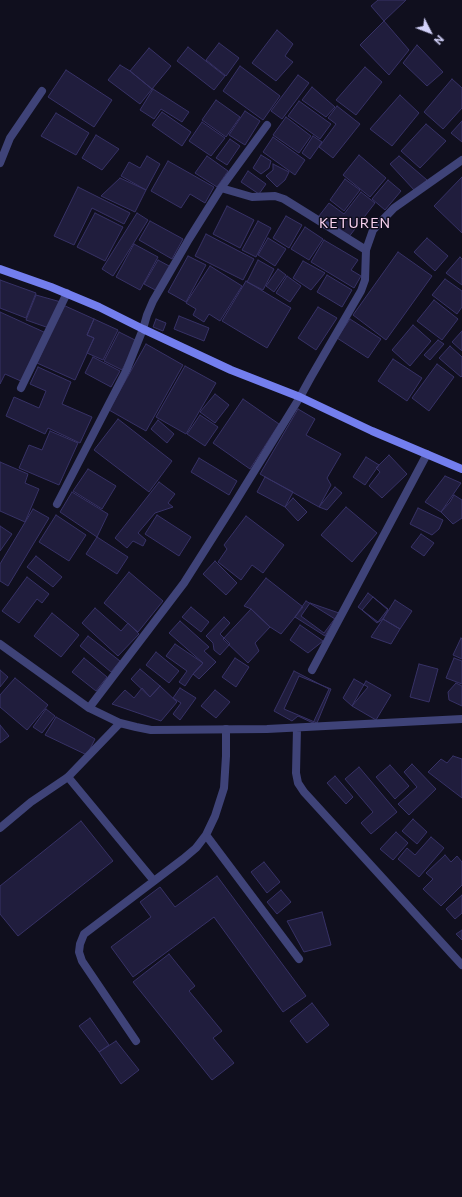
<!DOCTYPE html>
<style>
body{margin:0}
#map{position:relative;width:462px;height:1197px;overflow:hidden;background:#100f1e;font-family:Commissioner,sans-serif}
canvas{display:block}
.north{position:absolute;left:410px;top:12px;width:40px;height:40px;-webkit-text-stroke:3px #100f1e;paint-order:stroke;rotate:132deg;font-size:11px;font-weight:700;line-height:16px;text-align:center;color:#d2d1fa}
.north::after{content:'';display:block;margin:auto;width:14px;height:18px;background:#d2d1fa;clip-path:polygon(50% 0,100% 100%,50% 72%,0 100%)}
</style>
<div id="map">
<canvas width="462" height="1197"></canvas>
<div class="north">N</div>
</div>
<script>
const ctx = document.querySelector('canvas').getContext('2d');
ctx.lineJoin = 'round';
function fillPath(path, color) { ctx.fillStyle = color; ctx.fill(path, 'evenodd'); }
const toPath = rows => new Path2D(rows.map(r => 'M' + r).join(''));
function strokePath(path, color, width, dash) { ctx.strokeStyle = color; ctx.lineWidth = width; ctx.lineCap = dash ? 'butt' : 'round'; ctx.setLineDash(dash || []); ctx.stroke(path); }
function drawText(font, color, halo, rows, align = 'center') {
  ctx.font = font + ' Commissioner,sans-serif'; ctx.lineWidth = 3; ctx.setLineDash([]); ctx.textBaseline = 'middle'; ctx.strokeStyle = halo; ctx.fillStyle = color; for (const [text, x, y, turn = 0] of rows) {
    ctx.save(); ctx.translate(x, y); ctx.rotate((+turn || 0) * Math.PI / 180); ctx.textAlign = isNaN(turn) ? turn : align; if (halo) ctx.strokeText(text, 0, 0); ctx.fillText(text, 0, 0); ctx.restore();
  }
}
const building = toPath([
 [378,0,406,0,384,21,371,6,378,0],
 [384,21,409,50,389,75,360,45,384,21],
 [277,30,293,44,285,56,293,62,276,81,252,63,277,30],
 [219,43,239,58,226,76,206,60,219,43],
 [417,45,443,72,427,86,403,63,417,45],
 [188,47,225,76,214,90,177,61,188,47],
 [149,48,171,66,152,89,130,71,149,48],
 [120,65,130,71,152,89,140,104,108,80,120,65],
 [240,66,280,96,263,120,223,91,240,66],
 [365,67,382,82,356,115,336,100,365,67],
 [66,70,112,100,94,127,48,97,66,70],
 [298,75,309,83,282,119,271,111,298,75],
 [452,79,462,88,462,108,443,129,424,112,452,79],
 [312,87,335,107,326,117,302,100,312,87],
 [153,89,189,112,182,122,161,109,154,119,140,110,153,89],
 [400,95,419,113,392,146,370,129,400,95],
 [216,100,240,117,226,137,202,120,216,100],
 [299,101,331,124,320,139,288,116,299,101],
 [337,106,360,124,333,158,319,147,336,124,328,118,337,106],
 [245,111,260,121,245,145,229,135,245,111],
 [162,112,191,132,182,146,152,125,162,112],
 [56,113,89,133,76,155,41,136,56,113],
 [286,117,311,136,299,153,273,135,286,117],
 [462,121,462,142,451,133,462,121],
 [202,122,225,138,211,156,189,141,202,122],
 [426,124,446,141,420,168,401,151,426,124],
 [96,135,119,149,102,170,82,158,96,135],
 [313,136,322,142,310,159,302,153,313,136],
 [273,137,305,160,295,175,263,152,273,137],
 [230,139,240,146,227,165,216,158,230,139],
 [261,155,271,161,269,168,261,174,253,168,261,155],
 [359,155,386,178,370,197,343,175,359,155],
 [147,156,160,164,146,190,121,176,129,162,140,168,147,156],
 [207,156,228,171,217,187,195,173,207,156],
 [399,156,427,180,415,191,390,164,399,156],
 [168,161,214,187,205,203,190,194,181,208,151,191,168,161],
 [273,164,289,172,285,180,277,187,266,176,273,170,273,164],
 [248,171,266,184,259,194,241,182,248,171],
 [462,177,462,233,434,206,462,177],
 [120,178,146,190,135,212,101,196,120,178],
 [345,179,360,190,344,211,330,200,345,179],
 [388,180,401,191,385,210,372,199,388,180],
 [78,187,130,213,124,224,92,208,74,245,54,236,78,187],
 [361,192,375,203,348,238,319,216,329,203,344,214,361,192],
 [227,206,254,220,240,248,213,234,227,206],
 [95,213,123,227,105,261,77,247,95,213],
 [137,213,148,220,113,276,102,269,137,213],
 [286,216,302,225,289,248,273,238,286,216],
 [150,221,183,239,172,259,139,240,150,221],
 [258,221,271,228,256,257,242,250,258,221],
 [305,227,323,239,309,260,291,249,305,227],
 [206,234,254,259,243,280,195,256,206,234],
 [268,238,286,249,275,266,258,255,268,238],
 [427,238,448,256,435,271,414,252,427,238],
 [324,240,358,260,351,270,361,276,354,288,311,262,324,240],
 [134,244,158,257,140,290,116,277,134,244],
 [398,252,432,276,386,340,353,315,398,252],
 [188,256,206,265,186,302,168,292,188,256],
 [460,257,462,259,462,285,446,273,460,257],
 [158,260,171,267,157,291,144,284,158,260],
 [258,260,274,269,263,290,247,282,258,260],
 [303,261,325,273,311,290,293,278,303,261],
 [210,266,242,286,220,321,209,314,204,322,193,315,196,309,186,303,210,266],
 [278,269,286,275,274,292,266,286,278,269],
 [327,275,352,290,342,307,317,292,327,275],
 [287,276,301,286,290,302,276,293,287,276],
 [445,279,462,291,462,307,457,314,432,295,445,279],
 [0,280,36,293,26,318,0,308,0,280],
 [246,281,291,308,267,348,222,321,246,281],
 [36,295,61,302,49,328,26,320,36,295],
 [434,300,458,319,442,340,417,321,434,300],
 [63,305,94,319,87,335,94,338,75,380,37,363,63,305],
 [318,307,337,318,316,350,298,338,318,307],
 [0,312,46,333,23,382,5,374,0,384,0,312],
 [179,316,209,328,204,341,174,329,179,316],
 [94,319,118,330,103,360,87,353,94,338,87,335,94,319],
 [156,319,166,323,163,331,153,327,156,319],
 [350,319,381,339,368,358,337,338,350,319],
 [413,325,431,341,410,366,392,350,413,325],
 [462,331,462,351,452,342,462,331],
 [119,332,137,341,122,370,104,361,119,332],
 [438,340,444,344,430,360,424,355,438,340],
 [146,344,183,365,146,431,109,410,146,344],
 [450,346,462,357,462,376,461,377,439,358,450,346],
 [93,357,120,371,111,387,85,373,93,357],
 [393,359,422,378,407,401,378,381,393,359],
 [437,364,454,377,429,411,412,398,437,364],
 [185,366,216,383,186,434,156,417,185,366],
 [38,367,71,382,62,404,92,417,80,443,48,428,45,434,6,416,14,397,39,408,46,391,30,384,38,367],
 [215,394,229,405,215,423,200,412,215,394],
 [243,399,279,424,250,469,213,443,243,399],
 [298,409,315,419,306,435,341,454,327,478,331,485,319,507,260,474,298,409],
 [200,415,218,427,205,446,187,434,200,415],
 [118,419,172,461,149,492,94,450,118,419],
 [158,420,174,434,167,443,151,429,158,420],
 [50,431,78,443,59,485,19,468,29,445,42,450,50,431],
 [389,455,407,474,382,498,369,486,380,472,376,468,389,455],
 [366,457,379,465,365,485,353,477,366,457],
 [199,458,237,481,229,495,191,472,199,458],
 [0,462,28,474,25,483,39,489,25,522,0,511,0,462],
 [88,469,116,486,102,509,73,491,88,469],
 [445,476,461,483,441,512,425,502,445,476],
 [265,477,293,492,285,507,257,492,265,477],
 [159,482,175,494,168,503,173,507,155,513,138,533,146,540,143,546,133,541,127,548,115,538,159,482],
 [335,487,342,493,327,510,319,507,335,487],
 [72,492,108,514,97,537,60,512,72,492],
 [454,495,462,500,462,518,453,524,441,512,450,502,454,495],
 [293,498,307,512,298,521,285,507,293,498],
 [346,507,377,533,352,562,321,535,346,507],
 [418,508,443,520,439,529,432,535,410,524,418,508],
 [33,509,49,518,8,586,0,581,0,564,33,509],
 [56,515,86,535,69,561,39,542,56,515],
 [157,515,191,537,179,556,145,534,157,515],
 [246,516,284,545,263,573,252,565,241,580,218,562,227,549,224,545,246,516],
 [0,526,12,534,0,551,0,526],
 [421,534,434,543,424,556,411,547,421,534],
 [97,537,128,557,117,574,86,554,97,537],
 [36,556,62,577,53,587,27,567,36,556],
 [215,561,237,583,226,595,203,574,215,561],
 [129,572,163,601,138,632,104,603,129,572],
 [27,577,49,594,42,603,37,599,19,623,2,611,27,577],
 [266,578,303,607,281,634,270,627,251,609,244,606,266,578],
 [368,593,388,609,378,622,358,607,368,593],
 [373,597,388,610,383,619,377,623,362,610,373,597],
 [395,600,412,611,400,629,383,619,395,600],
 [306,601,335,619,325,636,295,617,306,601],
 [310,603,339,613,324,633,301,616,310,603],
 [191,607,209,622,201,632,182,617,191,607],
 [95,608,121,631,128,623,139,634,118,656,82,623,95,608],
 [251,609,270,627,255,643,259,651,248,663,223,639,251,609],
 [52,613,79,635,61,657,34,636,52,613],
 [224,617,230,623,220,634,230,644,220,655,214,650,213,643,206,636,224,617],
 [383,619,400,629,391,644,371,637,383,619],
 [180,621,209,647,204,651,216,662,199,679,193,674,203,663,169,633,180,621],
 [300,625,323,641,308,653,290,640,300,625],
 [88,636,120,661,111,672,80,646,88,636],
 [461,638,462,639,462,659,453,655,461,638],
 [175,644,203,663,193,674,185,686,179,682,187,671,166,656,175,644],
 [156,652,179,671,169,683,146,665,156,652],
 [84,658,107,677,96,691,72,672,84,658],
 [235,658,249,667,236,687,222,677,235,658],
 [454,658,462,661,462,684,446,678,454,658],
 [419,664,438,669,429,702,410,697,419,664],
 [140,669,160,686,150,697,131,679,140,669],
 [0,670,8,677,0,687,0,670],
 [294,671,329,689,313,723,298,716,292,721,274,711,294,671],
 [299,676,331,689,317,723,284,709,299,676],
 [15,678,48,705,27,730,0,707,0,695,15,678],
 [354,679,368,687,352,706,343,698,354,679],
 [366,681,391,695,376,720,352,706,366,681],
 [456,683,462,686,462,706,449,700,448,692,456,683],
 [160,686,177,702,161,721,112,704,125,690,134,698,142,688,150,697,160,686],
 [180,688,196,698,180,720,173,714,181,703,173,698,180,688],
 [215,690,230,702,216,718,201,706,215,690],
 [46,709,55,716,42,733,33,727,46,709],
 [56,717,95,739,87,755,45,735,56,717],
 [0,725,9,736,0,743,0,725],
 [453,756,462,759,462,798,428,772,441,759,447,763,453,756],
 [412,764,436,789,409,815,398,804,417,787,404,772,412,764],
 [390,765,409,786,395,799,376,777,390,765],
 [359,767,397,812,371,834,361,823,373,812,345,779,359,767],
 [335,776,353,797,346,804,327,783,335,776],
 [413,819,427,832,417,844,402,831,413,819],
 [81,821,113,861,18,936,0,914,0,886,81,821],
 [396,832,408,843,393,860,380,849,396,832],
 [431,837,444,848,419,877,398,859,407,848,415,855,431,837],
 [445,855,451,862,457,856,462,862,462,885,441,906,423,889,433,879,426,873,445,855],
 [264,862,280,882,267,893,251,872,264,862],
 [217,876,306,996,283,1012,214,917,133,977,111,947,151,917,140,902,160,887,175,907,217,876],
 [281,890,291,902,277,914,267,902,281,890],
 [462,895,462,913,455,919,446,909,462,895],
 [322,912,331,945,304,952,287,921,322,912],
 [462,930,462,940,456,934,462,930],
 [169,954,195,986,189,991,222,1031,213,1038,234,1063,212,1080,133,982,169,954],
 [312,1003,329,1025,307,1043,290,1021,312,1003],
 [90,1018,109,1045,99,1052,79,1026,90,1018],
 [116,1041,139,1070,121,1084,99,1052,116,1041]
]);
fillPath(building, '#201d3d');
strokePath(building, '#373266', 1);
strokePath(toPath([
 [68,777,154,881],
 [206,835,299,959],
 [136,1041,82,961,79,952,80,944,84,934,183,859,196,848,206,835,215,816,224,788,226,756,226,729]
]), '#3f4378', 8);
strokePath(toPath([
 [0,163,10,138,42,91],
 [221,188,267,125],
 [21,388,67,293],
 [57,504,127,369,143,329,147,315,153,301,189,239,221,188,252,197,275,196,284,199,366,250],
 [0,644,89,708,120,723,136,727,151,730,267,729,462,719],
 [312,670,427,454],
 [89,708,184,583,234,504,300,397,311,377,361,291,365,280,366,250,373,230,394,208,462,160],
 [297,728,296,773,298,783,304,792,462,965],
 [0,828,31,802,68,777,120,723]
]), '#3f4378', 8);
strokePath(toPath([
 [0,269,51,287,99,307,143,329,231,370,300,397,372,431,462,469]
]), '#737eee', 8);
ctx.letterSpacing = '1px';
drawText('14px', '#fad3f0', '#100f1e', [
 ["KETUREN",355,223]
]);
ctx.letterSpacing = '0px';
</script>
